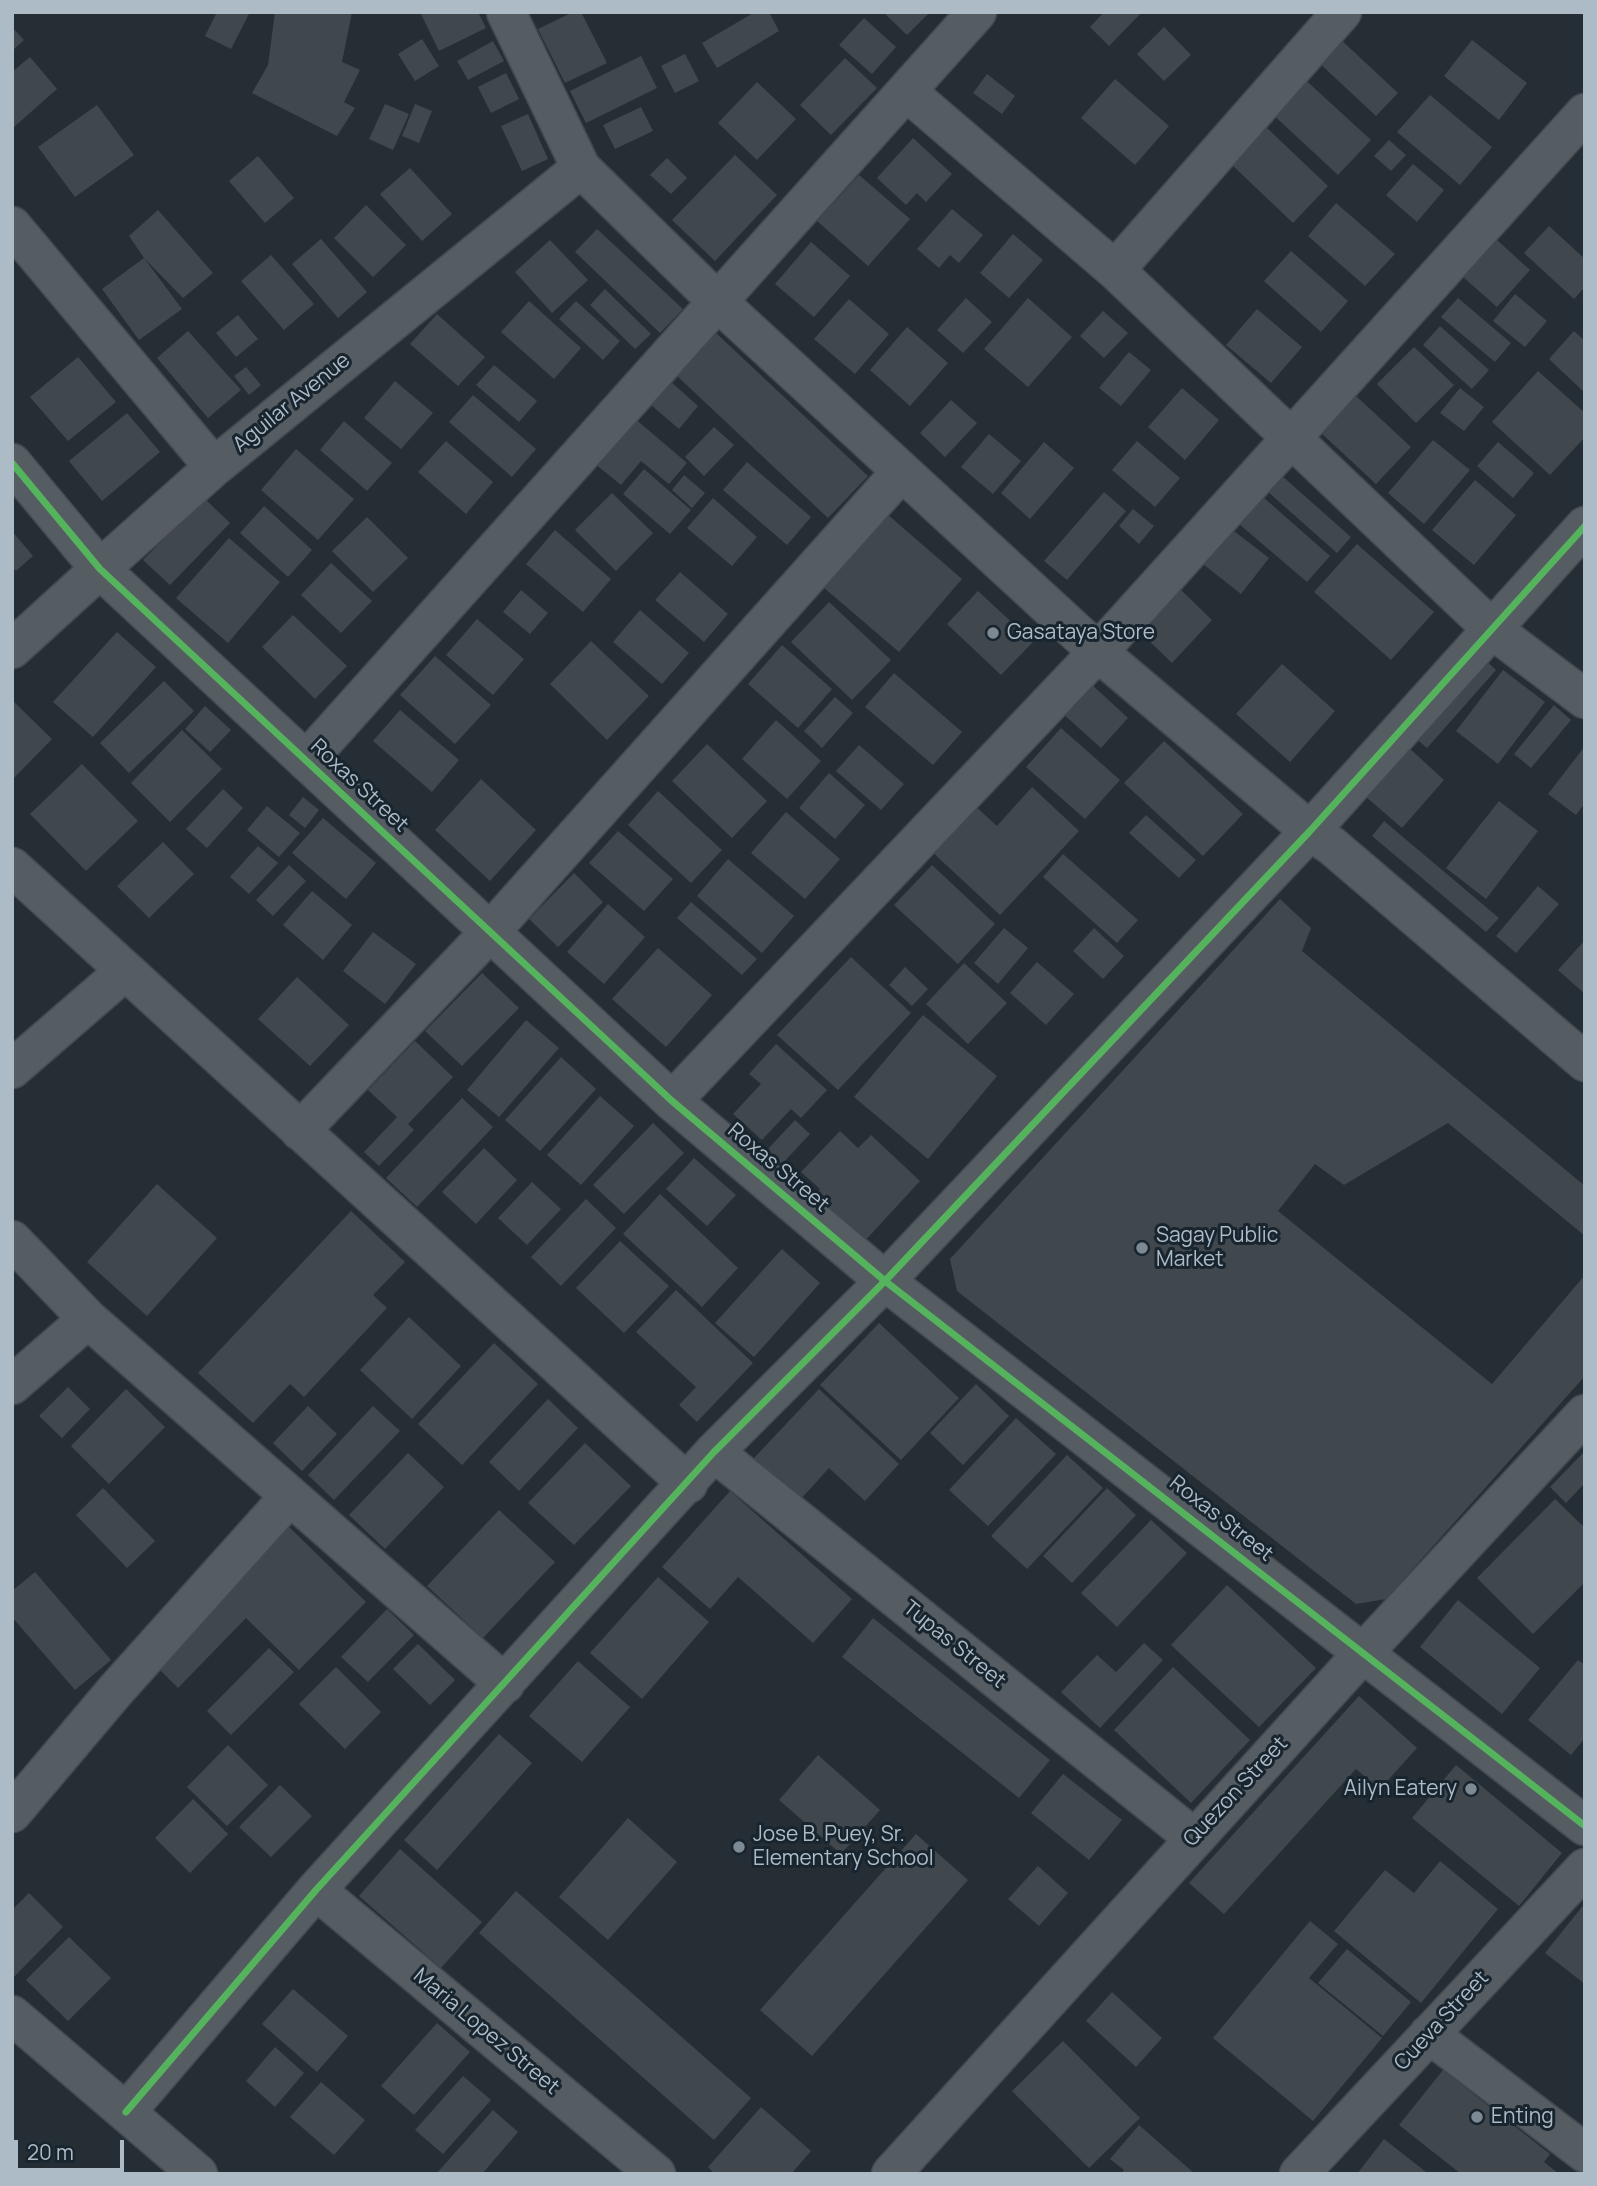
<!DOCTYPE html>
<style>
body{margin:0}
#map{position:relative;width:1597px;height:2186px;overflow:hidden;background:#252e35;font-family:Manrope,sans-serif}
canvas{display:block}
.frame{position:absolute;inset:0;border:14px solid #adbbc7;pointer-events:none}
.scale{position:absolute;left:14px;top:2140px;width:110px;height:32px;box-sizing:border-box;border:4px solid #adbbc7;border-top:0;padding-left:9px;font-size:21px;line-height:24px;white-space:nowrap;color:#adbbc7;-webkit-text-stroke:5px #18252f;paint-order:stroke}
</style>
<div id="map">
<canvas width="1597" height="2186"></canvas>
<div class="frame"></div>
<div class="scale">20 m</div>
</div>
<script>
const ctx = document.querySelector('canvas').getContext('2d');
ctx.lineJoin = 'round';
function fillPath(path, color) { ctx.fillStyle = color; ctx.fill(path, 'evenodd'); }
const toPath = rows => new Path2D(rows.map(r => 'M' + r).join(''));
function strokePath(path, color, width, dash) { ctx.strokeStyle = color; ctx.lineWidth = width; ctx.lineCap = dash ? 'butt' : 'round'; ctx.setLineDash(dash || []); ctx.stroke(path); }
function drawText(font, color, halo, rows, align = 'center') {
  ctx.font = font + ' Manrope,sans-serif'; ctx.lineWidth = 6; ctx.setLineDash([]); ctx.textBaseline = 'middle'; ctx.strokeStyle = halo; ctx.fillStyle = color; for (const [text, x, y, turn = 0] of rows) {
    ctx.save(); ctx.translate(x, y); ctx.rotate((+turn || 0) * Math.PI / 180); ctx.textAlign = isNaN(turn) ? turn : align; if (halo) ctx.strokeText(text, 0, 0); ctx.fillText(text, 0, 0); ctx.restore();
  }
}
fillPath(toPath([
 [217,12,250,12,231,49,205,36],
 [275,12,352,12,342,62,360,70,344,102,355,108,337,136,252,93,268,65],
 [420,12,478,12,486,28,439,51],
 [573,12,581,12,607,63,565,83,538,29],
 [755,12,769,12,779,31,717,68,702,43],
 [883,12,930,12,907,35],
 [1104,12,1142,12,1109,46,1090,27],
 [864,18,896,47,872,74,839,45],
 [12,27,24,40,12,51],
 [1164,27,1191,55,1164,81,1137,54],
 [1338,37,1398,93,1376,116,1316,60],
 [422,39,439,66,415,81,398,54],
 [1472,40,1527,83,1499,120,1444,76],
 [493,41,504,61,468,80,457,61],
 [685,54,699,81,675,93,661,66],
 [641,56,657,88,586,123,570,91],
 [30,57,57,89,14,127,12,72],
 [845,58,877,88,831,135,800,105],
 [506,73,519,99,491,113,478,87],
 [987,74,1015,96,1002,114,973,93],
 [1300,75,1371,140,1338,175,1268,110],
 [1115,79,1169,126,1135,165,1081,118],
 [757,82,796,119,757,160,718,123],
 [1430,95,1492,147,1460,185,1397,132],
 [385,104,409,114,393,150,369,139],
 [415,104,432,111,419,143,402,136],
 [97,105,134,155,75,197,38,147],
 [641,107,653,131,615,149,603,125],
 [528,114,548,159,522,171,501,126],
 [1267,128,1328,186,1293,223,1232,165],
 [913,138,952,174,926,202,917,193,906,205,877,178],
 [1389,140,1406,155,1391,171,1374,156],
 [735,155,777,195,715,261,672,220],
 [258,156,294,198,265,223,229,181],
 [667,158,687,178,671,194,650,175],
 [1413,164,1444,190,1417,222,1386,195],
 [410,168,452,214,422,241,380,194],
 [859,175,910,219,868,266,817,221],
 [1336,203,1395,254,1365,286,1308,236],
 [366,205,406,245,373,277,334,238],
 [952,209,983,235,959,263,950,255,939,268,917,249],
 [158,210,213,273,183,298,144,258,182,309,139,340,102,289,144,258,129,236],
 [1549,226,1585,259,1585,287,1574,299,1524,253],
 [597,229,683,309,660,333,575,252],
 [1013,234,1043,260,1009,298,980,273],
 [321,239,367,292,338,318,292,264],
 [550,240,588,280,552,313,515,272],
 [1497,240,1530,270,1497,307,1463,277],
 [811,242,850,276,814,317,775,284],
 [1291,251,1348,301,1321,332,1264,281],
 [271,255,314,304,284,330,241,281],
 [605,289,651,334,635,349,590,305],
 [1515,294,1547,321,1525,347,1493,321],
 [966,298,992,322,963,353,937,330],
 [1028,298,1072,337,1028,387,984,349],
 [1458,298,1511,343,1495,362,1441,317],
 [849,299,889,334,855,374,814,339],
 [529,301,581,348,554,379,501,332],
 [576,301,620,341,603,360,559,319],
 [1257,309,1302,347,1271,383,1226,345],
 [1103,311,1128,333,1104,358,1080,336],
 [437,314,485,357,458,386,410,344],
 [238,315,258,339,236,357,216,333],
 [1440,326,1489,370,1472,389,1423,345],
 [907,327,948,363,910,406,870,370],
 [188,331,241,390,208,418,157,358],
 [1574,331,1585,341,1585,393,1549,359],
 [715,332,868,476,828,518,675,374],
 [1414,347,1454,385,1416,423,1377,384],
 [1129,352,1151,370,1121,406,1099,388],
 [78,357,116,402,68,441,30,397],
 [494,365,537,401,519,422,476,385],
 [246,367,261,385,249,395,234,376],
 [1538,371,1585,413,1585,437,1550,475,1492,422],
 [395,381,433,413,401,449,364,418],
 [671,382,698,406,679,429,651,405],
 [1182,388,1219,420,1185,460,1148,427],
 [1460,388,1484,407,1464,431,1440,413],
 [473,395,536,449,512,477,449,422],
 [1355,395,1411,447,1376,484,1320,432],
 [951,400,977,423,945,457,920,433],
 [127,413,160,452,102,501,69,461],
 [633,417,687,463,669,484,641,461,621,485,594,463],
 [344,421,392,463,367,491,320,450],
 [714,427,734,445,704,476,685,457],
 [989,434,1021,461,993,494,961,467],
 [1433,440,1470,470,1424,524,1388,493],
 [446,441,493,482,466,514,418,472],
 [1137,441,1180,478,1155,507,1112,470],
 [1044,442,1074,468,1030,519,1001,493],
 [1498,442,1534,473,1513,498,1477,466],
 [296,449,354,499,318,540,261,490],
 [747,462,811,517,787,545,723,490],
 [644,469,691,510,670,534,623,494],
 [684,475,705,493,692,508,672,490],
 [1281,475,1351,537,1337,553,1267,491],
 [1475,480,1516,515,1474,565,1432,530],
 [1104,492,1126,511,1067,580,1044,561],
 [612,493,653,533,616,571,575,530],
 [1263,497,1330,556,1307,582,1239,524],
 [204,498,230,523,170,585,143,560],
 [713,498,757,537,732,566,687,528],
 [264,506,312,550,288,577,240,533],
 [1133,509,1154,526,1139,544,1119,526],
 [887,514,962,579,899,652,823,587],
 [367,517,408,558,373,592,332,551],
 [1226,525,1269,558,1241,594,1199,561],
 [555,530,611,579,583,612,526,564],
 [12,531,33,556,16,571,12,567],
 [229,538,280,582,228,643,176,598],
 [1357,544,1434,612,1391,660,1314,592],
 [331,563,372,601,341,633,301,595],
 [680,572,728,614,704,642,655,600],
 [521,590,548,613,530,634,503,612],
 [1181,590,1212,620,1172,663,1140,632],
 [978,591,1033,642,1001,675,947,624],
 [829,602,891,660,852,700,791,642],
 [640,610,689,653,662,684,613,642],
 [293,615,347,666,315,699,262,647],
 [477,619,524,659,493,695,446,655],
 [117,632,156,667,93,737,53,702],
 [591,641,649,696,607,740,550,684],
 [782,645,832,689,798,728,748,684],
 [435,656,491,705,455,744,400,695],
 [1482,657,1496,670,1427,748,1413,736],
 [1282,664,1335,711,1290,762,1236,714],
 [1503,670,1545,702,1498,764,1456,731],
 [894,673,962,732,933,765,865,707],
 [164,681,194,711,129,773,100,743],
 [1089,682,1128,718,1101,748,1061,712],
 [835,697,853,713,822,748,804,731],
 [12,700,52,739,12,780],
 [1554,705,1571,720,1531,768,1514,754],
 [205,706,231,730,210,752,185,729],
 [400,710,459,760,432,792,373,741],
 [776,720,821,761,787,799,742,759],
 [1061,728,1120,780,1085,819,1026,767],
 [182,730,222,769,170,822,131,783],
 [1164,741,1243,814,1203,856,1124,783],
 [707,744,767,801,732,838,672,781],
 [859,745,904,784,881,810,836,771],
 [1585,746,1585,803,1576,815,1548,794],
 [1408,747,1444,780,1402,828,1365,796],
 [82,764,138,821,86,871,30,814],
 [829,773,865,805,835,839,799,808],
 [481,779,536,830,490,881,435,830],
 [1032,787,1079,831,1000,915,930,850,973,804,997,826],
 [223,789,243,808,207,848,186,829],
 [658,791,722,850,691,883,628,825],
 [303,797,319,810,305,828,289,815],
 [1499,801,1538,831,1486,899,1446,868],
 [267,806,300,833,279,857,247,830],
 [786,812,840,859,805,899,751,853],
 [1146,815,1196,860,1179,878,1129,833],
 [323,818,376,863,346,899,292,853],
 [1384,821,1499,918,1486,932,1372,836],
 [618,831,673,879,644,911,589,863],
 [163,842,194,874,149,918,117,886],
 [258,846,278,863,249,894,230,877],
 [1063,854,1138,920,1117,943,1043,877],
 [728,859,794,916,762,953,697,896],
 [289,865,306,881,273,916,256,900],
 [932,865,995,924,958,964,894,905],
 [574,873,603,902,558,947,529,919],
 [1538,886,1559,904,1516,953,1496,936],
 [312,891,352,925,323,960,283,925],
 [1280,899,1311,928,1302,951,1585,1186,1585,1236,1448,1123,1344,1185,1315,1164,1278,1211,1492,1384,1585,1275,1585,1376,1386,1599,1356,1604,957,1291,950,1259],
 [691,902,757,959,742,975,677,918],
 [608,904,645,937,604,984,567,952],
 [1004,928,1028,948,998,984,974,963],
 [1094,928,1124,956,1103,979,1073,951],
 [373,932,416,964,385,1004,343,971],
 [1585,940,1585,994,1558,970],
 [658,948,712,995,666,1047,612,999],
 [851,957,911,1013,838,1090,777,1035],
 [1037,962,1074,994,1046,1025,1010,993],
 [964,963,1007,1003,968,1044,926,1004],
 [905,967,928,989,912,1006,889,985],
 [482,973,519,1008,462,1066,425,1031],
 [297,977,349,1025,310,1066,258,1019],
 [923,1015,997,1076,928,1159,854,1097],
 [526,1020,559,1048,499,1117,467,1090],
 [415,1041,453,1077,408,1124,414,1130,379,1166,364,1152,397,1117,368,1090],
 [776,1044,827,1090,801,1118,791,1109,762,1140,733,1114,761,1084,749,1074],
 [561,1057,596,1089,540,1151,505,1120],
 [600,1096,634,1126,581,1185,547,1155],
 [462,1098,493,1127,417,1207,386,1178],
 [795,1120,810,1134,782,1164,767,1150],
 [653,1123,684,1153,624,1214,593,1185],
 [840,1131,858,1148,871,1135,920,1181,862,1244,812,1198,820,1189,801,1172],
 [484,1148,517,1180,476,1224,442,1192],
 [694,1158,736,1195,707,1226,666,1189],
 [532,1182,561,1209,527,1245,498,1218],
 [157,1184,217,1238,147,1316,87,1262],
 [660,1194,738,1268,702,1307,623,1234],
 [586,1199,616,1228,561,1286,531,1257],
 [351,1211,405,1262,373,1295,387,1308,304,1397,290,1384,253,1423,198,1373],
 [620,1241,669,1286,624,1333,576,1288],
 [782,1249,820,1283,754,1357,715,1323],
 [676,1290,753,1363,697,1422,679,1405,696,1387,636,1332],
 [409,1317,461,1366,412,1419,360,1370],
 [879,1323,959,1398,901,1460,820,1385],
 [494,1343,538,1384,462,1465,418,1424],
 [976,1384,1009,1416,963,1465,930,1433],
 [68,1387,90,1409,62,1438,39,1416],
 [126,1389,165,1427,109,1484,71,1446],
 [819,1389,899,1464,865,1501,829,1468,799,1501,754,1458],
 [548,1399,578,1428,519,1491,489,1462],
 [308,1406,337,1434,302,1471,273,1443],
 [373,1406,400,1431,334,1500,308,1475],
 [1016,1418,1056,1454,988,1526,949,1490],
 [585,1443,631,1486,574,1545,528,1503],
 [1585,1451,1585,1483,1566,1503,1550,1487],
 [408,1453,444,1487,385,1549,349,1515],
 [1067,1455,1103,1488,1027,1569,991,1536],
 [103,1488,155,1541,127,1568,76,1515],
 [1107,1488,1136,1515,1072,1583,1043,1556],
 [730,1491,852,1599,813,1643,738,1577,710,1609,662,1567],
 [1555,1499,1585,1528,1585,1582,1533,1634,1477,1578],
 [499,1510,555,1562,483,1638,427,1586],
 [1151,1520,1187,1553,1117,1627,1081,1593],
 [286,1524,366,1602,299,1670,246,1618,178,1688,151,1661],
 [35,1572,111,1660,75,1690,12,1617,12,1591],
 [658,1577,709,1622,642,1699,590,1653],
 [1227,1585,1316,1668,1259,1727,1171,1645],
 [1458,1600,1540,1668,1502,1714,1420,1647],
 [387,1609,414,1635,368,1682,341,1657],
 [873,1618,1050,1760,1019,1798,842,1657],
 [1144,1643,1163,1660,1100,1728,1061,1692,1097,1655,1116,1672],
 [418,1644,455,1680,430,1705,393,1669],
 [269,1648,294,1672,231,1735,207,1711],
 [1578,1660,1585,1665,1585,1738,1571,1755,1528,1720],
 [578,1661,630,1707,582,1762,529,1716],
 [336,1667,381,1712,345,1749,299,1704],
 [1173,1667,1250,1740,1191,1803,1114,1730],
 [1359,1696,1417,1748,1380,1789,1356,1769,1224,1914,1189,1883],
 [499,1734,532,1763,437,1870,404,1840],
 [228,1745,268,1785,227,1826,187,1787],
 [818,1755,880,1810,841,1854,779,1800],
 [1456,1765,1562,1853,1519,1906,1412,1818],
 [1063,1774,1122,1820,1089,1860,1031,1813],
 [280,1785,312,1816,271,1857,239,1827],
 [193,1799,228,1834,190,1873,155,1838],
 [628,1818,677,1862,608,1940,559,1897],
 [916,1834,968,1880,812,2056,760,2010],
 [400,1849,482,1922,441,1968,359,1896],
 [1440,1861,1498,1909,1421,2003,1334,1931,1385,1870,1414,1893],
 [1038,1866,1068,1893,1039,1926,1008,1899],
 [516,1891,751,2098,714,2140,479,1933],
 [29,1893,63,1927,12,1979,12,1910],
 [1585,1903,1585,1984,1545,1953],
 [1310,1921,1338,1944,1309,1978,1382,2038,1313,2121,1213,2038],
 [69,1937,111,1978,68,2021,26,1980],
 [1347,1949,1411,2002,1383,2036,1318,1983],
 [293,1989,348,2036,317,2072,262,2024],
 [1112,1992,1162,2038,1136,2067,1086,2021],
 [437,2023,470,2052,414,2115,381,2086],
 [1063,2041,1140,2118,1089,2168,1012,2091],
 [275,2047,304,2073,275,2107,246,2081],
 [1443,2070,1550,2154,1544,2162,1559,2174,1461,2174,1399,2125],
 [463,2076,491,2100,443,2154,415,2130],
 [321,2082,365,2120,334,2155,290,2117],
 [761,2107,811,2151,791,2174,715,2174,708,2167],
 [493,2110,518,2132,482,2174,436,2174],
 [1139,2125,1195,2174,1121,2174,1124,2170,1110,2159],
 [1384,2139,1426,2172,1425,2174,1357,2174]
]), '#40484e');
const minor = toPath([
 [506,12,581,168,717,301,1098,652,1310,831,1332,846,1585,1062],
 [906,91,1115,270,1493,630,1585,699],
 [12,226,214,467],
 [1115,270,1342,12],
 [12,463,100,569,214,467,581,168],
 [306,761,977,12],
 [12,867,688,1484],
 [12,1069,124,972],
 [672,1101,1098,652,1585,113],
 [300,1131,490,932,901,472],
 [12,1240,88,1319,505,1684],
 [12,1385,88,1319],
 [714,1452,1194,1838],
 [1364,1652,1585,1414],
 [12,1813,115,1691,290,1496],
 [316,1890,656,2174],
 [12,2015,198,2174],
 [1429,2034,1585,2153],
 [126,2112,316,1890,714,1452,885,1281,1310,831,1585,526],
 [1299,2174,1585,1868]
]);
const tertiary = toPath([
 [12,649,100,569,672,1101,885,1281,1585,1826],
 [891,2174,1364,1652]
]);
strokePath(minor, '#434a4f', 41);
strokePath(tertiary, '#434a4f', 41);
strokePath(minor, '#555c62', 38);
strokePath(tertiary, '#555c62', 38);
strokePath(toPath([
 [12,463,100,569,672,1101,885,1281,1585,1826],
 [126,2112,316,1890,714,1452,885,1281,1310,831,1585,526]
]), '#56b35d', 7);
for (const [x, y, r, color] of [
 [993,633,7,"#7d8a94"],
 [1142,1248,7,"#7d8a94"],
 [1471,1789,7,"#7d8a94"],
 [739,1847,7,"#7d8a94"],
 [1477,2117,7,"#7d8a94"]
]) { const dot = new Path2D(); dot.arc(x, y, r, 0, 2 * Math.PI); ctx.fillStyle = color; ctx.fill(dot); strokePath(dot, '#18252f', 2.5); }
drawText('21px', '#adbbc7', '#18252f', [
 ["Aguilar Avenue",292,403,-39],
 ["Roxas Street",359,786,43],
 ["Roxas Street",778,1168,40],
 ["Roxas Street",1221,1519,38],
 ["Tupas Street",954,1645,39],
 ["Quezon Street",1236,1792,-47],
 ["Cueva Street",1442,2021,-47],
 ["Maria Lopez Street",486,2032,40]
]);
drawText('21px', '#adbbc7', '#18252f', [
 ["Gasataya Store",1007,633],
 ["Sagay Public",1156,1236],
 ["Market",1156,1260],
 ["Ailyn Eatery",1457,1789,"right"],
 ["Jose B. Puey, Sr.",753,1835],
 ["Elementary School",753,1859],
 ["Enting",1491,2117]
], 'left');
</script>
